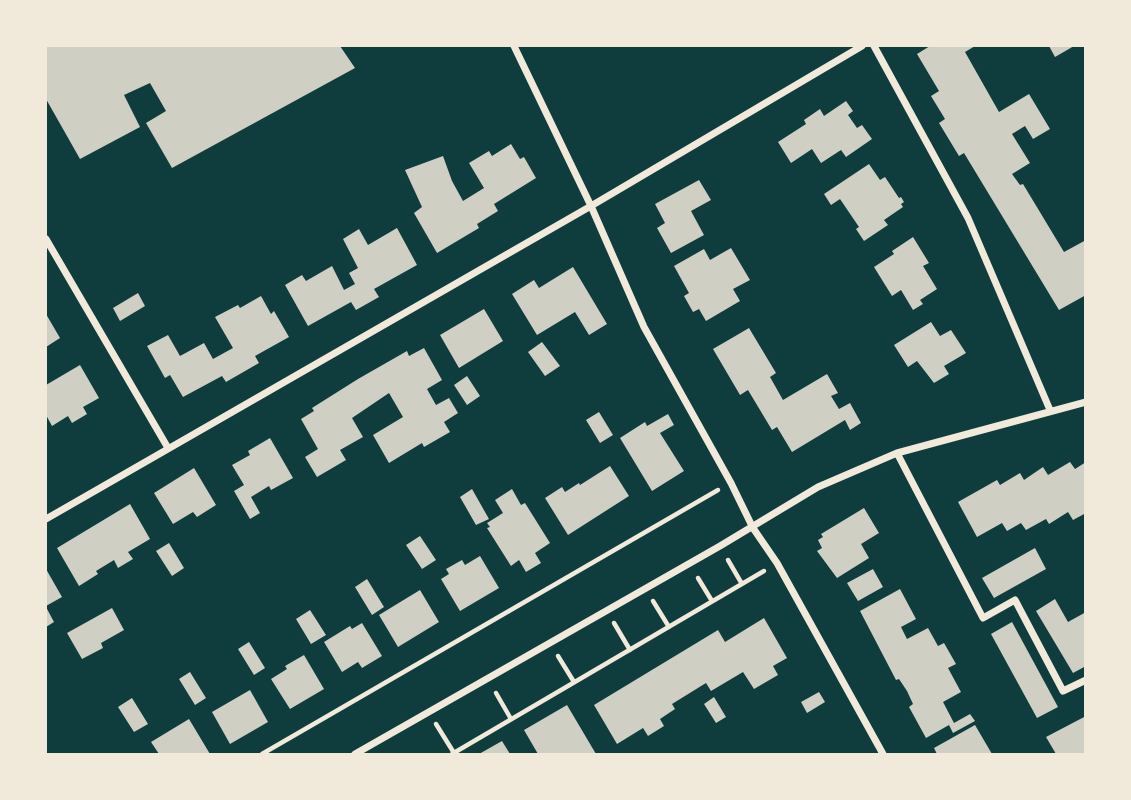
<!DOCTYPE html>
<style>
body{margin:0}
#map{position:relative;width:1131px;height:800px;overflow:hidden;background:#0f3d3e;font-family:"Fira Sans",sans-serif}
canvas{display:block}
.frame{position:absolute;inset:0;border:47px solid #f1e9da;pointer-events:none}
</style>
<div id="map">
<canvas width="1131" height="800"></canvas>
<div class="frame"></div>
</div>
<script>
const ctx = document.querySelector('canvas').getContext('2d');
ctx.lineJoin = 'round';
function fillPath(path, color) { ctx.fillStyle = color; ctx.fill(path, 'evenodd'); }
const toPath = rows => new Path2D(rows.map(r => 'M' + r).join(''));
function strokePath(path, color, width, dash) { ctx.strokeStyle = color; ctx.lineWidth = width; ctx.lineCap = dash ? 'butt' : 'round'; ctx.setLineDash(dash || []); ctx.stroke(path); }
fillPath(toPath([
 [46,46,340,46,355,68,172,168,146,123,166,111,150,83,124,95,140,127,80,159,46,99],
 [930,46,975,46,965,52,999,112,1029,94,1050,129,1033,139,1025,126,1012,134,1030,163,1012,174,1020,185,1023,184,1064,252,1086,240,1086,295,1059,310,964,153,959,156,939,123,945,119,931,96,939,91,917,54],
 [1049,46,1074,46,1055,57],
 [846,101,853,111,848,115,857,128,862,125,872,139,846,157,841,150,821,163,812,149,791,163,778,142,806,124,804,120,820,109,824,116],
 [511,144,520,159,524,157,536,178,494,204,498,211,477,224,479,228,437,253,414,213,422,207,405,170,443,156,452,181,463,201,484,188,469,163,489,151,492,156],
 [869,164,880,180,885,177,899,198,901,197,904,202,901,204,903,207,884,220,888,225,864,241,856,229,859,227,840,199,831,205,824,194],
 [699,180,711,200,691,211,704,235,671,253,657,228,665,223,655,204],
 [397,228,417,265,374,289,379,297,356,310,351,302,308,326,285,285,302,275,306,281,332,266,344,290,355,284,349,273,358,268,343,239,359,229,368,245],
 [913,237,929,263,923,266,937,289,920,300,923,304,913,310,901,290,892,296,874,267,894,254,892,251],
 [731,248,750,280,733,289,740,301,706,321,699,309,693,312,684,296,689,293,674,266,704,249,710,260],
 [573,267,607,324,589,335,575,312,537,335,512,294,534,280,539,288],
 [138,293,145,306,120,321,113,308],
 [261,296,271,314,274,311,289,337,255,356,259,363,226,382,222,376,183,397,170,375,165,378,147,346,168,335,180,356,204,343,213,359,233,348,215,317,238,305,240,308],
 [484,309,503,341,459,368,440,335],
 [46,314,60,338,46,347],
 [931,322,940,336,951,330,966,353,944,366,949,374,934,383,917,361,908,367,894,345],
 [749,328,776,373,770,377,783,400,827,374,838,393,831,396,839,409,850,403,861,423,850,430,845,420,792,452,777,427,772,430,748,390,740,395,713,349],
 [542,342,560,366,545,376,528,352],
 [424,348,442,380,427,389,436,405,449,398,458,413,444,422,450,432,424,447,422,443,389,463,373,435,403,417,389,393,352,418,363,437,340,450,346,460,317,477,305,457,318,449,301,419,314,411,312,408,358,379,407,351,409,356],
 [80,365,99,398,83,407,87,414,72,423,68,416,52,426,46,415,46,385],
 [467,376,480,396,467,405,454,385],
 [599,412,613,435,600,443,586,420],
 [668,414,674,425,660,433,684,471,652,491,620,438,645,422,647,426],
 [270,438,293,478,271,490,269,486,251,497,260,513,250,519,234,491,244,485,232,465,250,455,248,451],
 [1070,462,1075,469,1086,462,1086,513,1073,520,1068,512,1049,524,1046,519,1026,530,1021,523,1007,531,1002,523,977,537,958,502,997,480,1000,485,1020,473,1024,480,1043,467,1048,475],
 [610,466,629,496,568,535,545,498,562,487,565,492,579,483,580,485],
 [194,468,216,505,197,517,193,512,173,524,154,493],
 [472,489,489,519,476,525,460,497],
 [512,489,521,505,525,503,550,543,535,553,541,563,526,572,519,560,511,566,487,528,490,527,487,523,503,513,495,500],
 [130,504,150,539,128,552,133,559,118,568,114,560,96,571,98,574,79,586,57,548],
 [864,508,879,533,861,544,869,558,837,578,817,551,822,548,818,540,823,537,821,534],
 [420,536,436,560,422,569,406,545],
 [169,543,184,568,172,576,156,551],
 [1035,548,1046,569,994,598,982,578],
 [480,556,499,588,460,611,441,579,449,574,446,569,462,560,465,565],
 [46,569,62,597,46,606],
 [873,569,883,587,858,601,847,583],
 [367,579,384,607,372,615,355,587],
 [900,589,916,619,901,627,907,639,928,628,938,646,944,643,956,664,948,668,961,692,943,702,954,723,970,714,975,721,953,733,949,725,926,738,909,707,913,704,907,691,899,679,896,680,860,611],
 [420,590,439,622,398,647,379,615],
 [1055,599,1068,622,1086,612,1086,666,1073,673,1036,611],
 [46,607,54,622,46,627],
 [112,608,124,630,101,643,103,648,82,659,67,633],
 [310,610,326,635,311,644,296,619],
 [764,618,787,658,773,666,778,675,754,689,743,672,711,691,706,683,672,704,675,709,660,719,664,726,648,736,643,728,617,744,594,705,718,630,725,642],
 [1012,622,1058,707,1037,718,991,634],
 [362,623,382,656,362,668,358,662,342,672,324,642,350,626,352,629],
 [249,642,265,668,254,675,238,649],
 [304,655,324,689,290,709,271,679,287,669,285,666],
 [190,672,206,698,195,705,179,679],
 [250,690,268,722,230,744,212,712],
 [819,692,825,702,807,713,801,702],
 [714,697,726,717,716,723,704,704],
 [132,698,148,724,134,732,118,707],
 [567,705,596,754,538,754,524,730],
 [1086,716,1086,754,1056,754,1046,737],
 [189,719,210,754,159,754,151,742],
 [975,725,992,754,937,754,934,748],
 [502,741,510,754,479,754]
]), '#cfcfc3');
strokePath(toPath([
 [728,560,742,584],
 [698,578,712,601],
 [653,601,669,627],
 [614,623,630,650],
 [558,656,574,682],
 [496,693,511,719],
 [436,724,454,753],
 [262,754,718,490],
 [452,754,764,571]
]), '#f1e9da', 4.5);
strokePath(toPath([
 [514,46,591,206,644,327,731,483,753,528,777,563,883,754],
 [874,46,968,218,1050,410],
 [46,239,168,448],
 [897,453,983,618,1015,600,1063,691,1086,680],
 [46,519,591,206,862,46],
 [355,754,720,546,818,487,897,453,1086,402]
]), '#f1e9da', 7);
</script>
